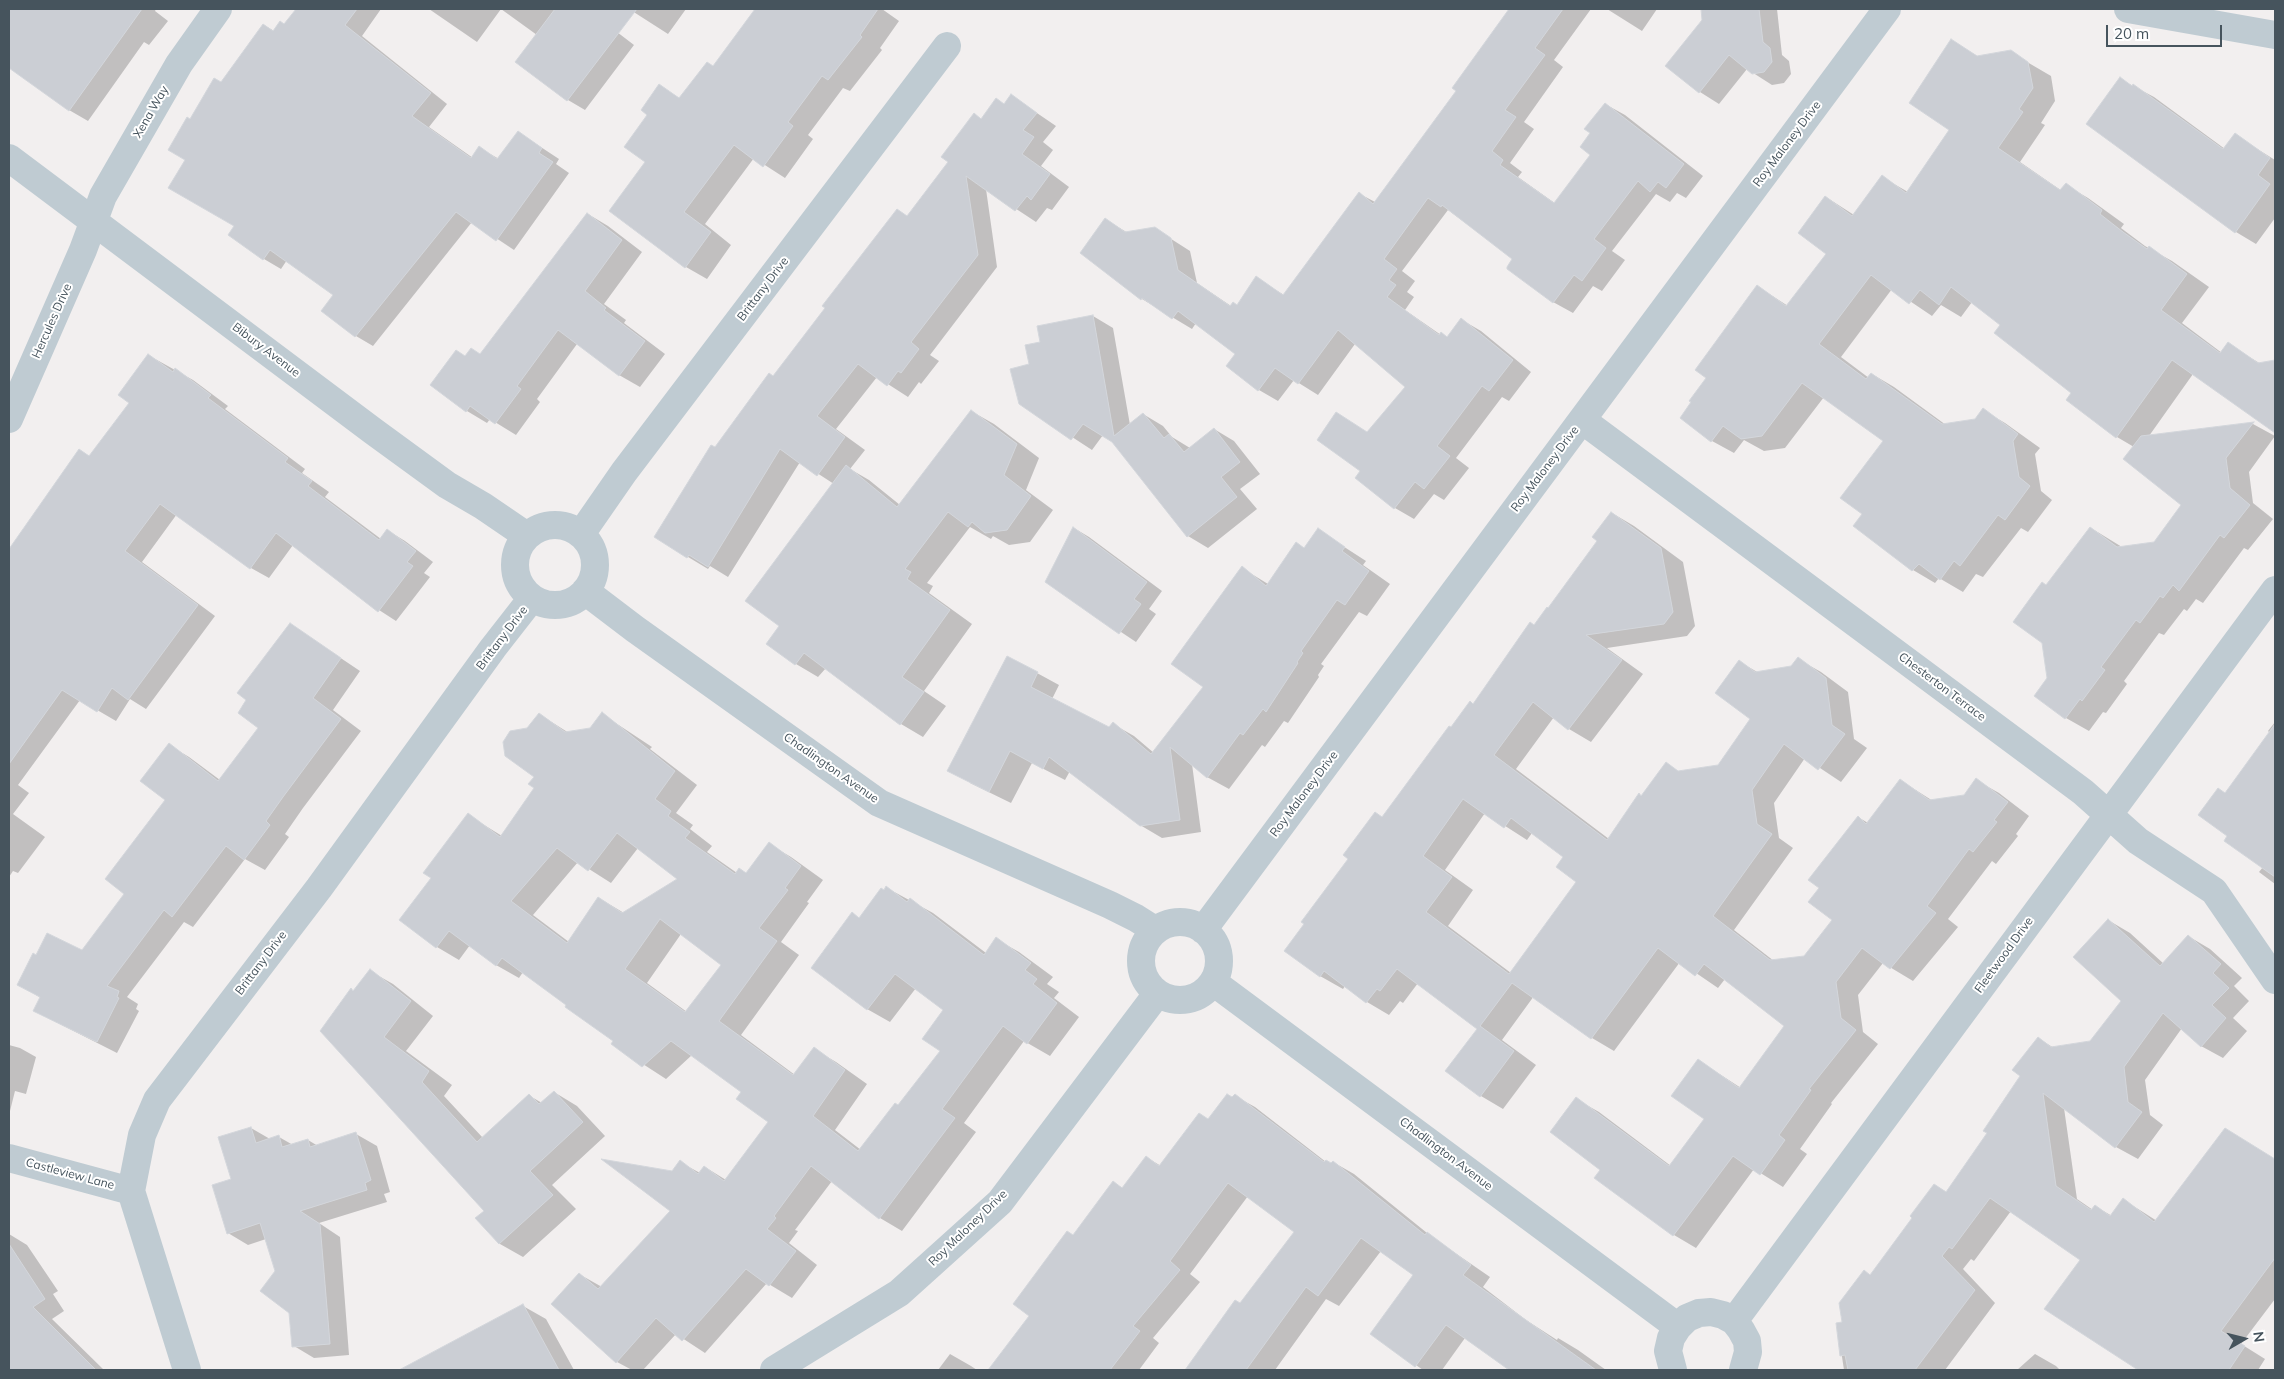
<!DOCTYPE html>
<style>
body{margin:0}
#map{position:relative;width:2284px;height:1379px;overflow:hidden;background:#f2efef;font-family:Mulish,sans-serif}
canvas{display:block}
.frame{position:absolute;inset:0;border:10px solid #46545d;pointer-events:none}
.north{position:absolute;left:2219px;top:1314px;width:50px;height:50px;-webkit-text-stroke:4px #fff;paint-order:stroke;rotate:82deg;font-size:14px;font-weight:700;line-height:20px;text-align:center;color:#46545d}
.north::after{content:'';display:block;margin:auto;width:18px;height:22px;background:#46545d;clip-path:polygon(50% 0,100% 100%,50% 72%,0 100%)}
.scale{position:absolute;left:2106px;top:25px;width:116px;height:22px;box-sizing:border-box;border:2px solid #46545d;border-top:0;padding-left:6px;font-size:15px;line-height:18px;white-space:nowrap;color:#46545d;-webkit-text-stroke:4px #fff;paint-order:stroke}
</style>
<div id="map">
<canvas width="2284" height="1379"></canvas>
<div class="frame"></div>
<div class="north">N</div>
<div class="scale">20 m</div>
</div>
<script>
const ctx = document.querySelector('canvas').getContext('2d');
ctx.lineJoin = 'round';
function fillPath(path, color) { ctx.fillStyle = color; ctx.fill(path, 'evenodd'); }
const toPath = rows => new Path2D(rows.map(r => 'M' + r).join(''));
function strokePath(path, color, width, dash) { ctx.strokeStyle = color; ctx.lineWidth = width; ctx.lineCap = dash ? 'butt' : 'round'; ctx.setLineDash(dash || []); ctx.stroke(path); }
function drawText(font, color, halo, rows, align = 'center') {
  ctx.font = font + ' Mulish,sans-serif'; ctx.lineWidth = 4; ctx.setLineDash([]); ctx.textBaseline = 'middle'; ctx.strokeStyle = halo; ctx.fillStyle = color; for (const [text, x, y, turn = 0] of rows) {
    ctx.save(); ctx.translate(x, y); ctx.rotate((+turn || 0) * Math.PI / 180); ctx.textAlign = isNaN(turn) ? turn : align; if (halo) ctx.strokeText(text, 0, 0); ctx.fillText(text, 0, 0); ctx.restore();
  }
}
fillPath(toPath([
 [17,9,156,9,155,11,168,21,149,45,144,42,88,121,69,110,9,66,9,20],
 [297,9,381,9,362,36,447,104,429,127,473,158,480,148,499,159,518,132,559,159,556,164,569,173,514,250,472,222,373,346,356,336,323,310,335,295,287,260,281,269,264,259,186,160,191,121,222,84,264,25,274,31,285,26],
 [429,9,587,9,634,45,585,110,568,100,537,35,501,9,477,42],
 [629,9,686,9,668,34],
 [757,9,882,9,899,21,880,48,882,50,850,91,843,88,808,135,813,139,785,178,754,158,705,224,731,245,707,279,686,267,647,162,649,115,659,86,681,99,713,67],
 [1511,9,1591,9,1554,60,1563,67,1524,122,1534,129,1510,163,1522,172,1518,177,1556,204,1592,154,1592,133,1605,104,1625,115,1703,176,1686,198,1677,193,1670,202,1656,194,1612,251,1625,260,1602,291,1593,286,1573,313,1553,302,1514,259,1448,210,1402,271,1415,281,1407,292,1414,297,1405,310,1441,335,1448,338,1462,320,1481,331,1531,372,1509,401,1502,397,1456,458,1469,468,1444,500,1434,494,1414,519,1395,508,1357,477,1362,471,1368,433,1407,387,1355,344,1318,395,1294,380,1278,401,1259,390,1236,354,1196,323,1192,329,1142,299,1082,253,1105,219,1128,233,1154,228,1190,251,1197,283,1231,306,1238,306,1256,278,1284,295,1360,194,1375,202,1458,91,1453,88],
 [1607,9,1657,9,1642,31],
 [1712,9,1777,9,1782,55,1789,61,1791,74,1784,83,1772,85,1747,69,1719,104,1700,92,1667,66],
 [1952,41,1979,57,2010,52,2051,76,2055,101,2041,123,2045,125,2020,162,2062,191,2066,185,2088,198,2124,224,2121,228,2145,246,2172,261,2209,287,2182,323,2222,353,2228,344,2261,364,2275,361,2275,432,2193,374,2149,436,2253,424,2275,436,2249,472,2253,503,2273,519,2248,550,2244,548,2203,603,2196,599,2187,611,2184,609,2164,635,2159,633,2124,681,2127,684,2106,713,2103,712,2089,731,2066,718,2048,678,2047,586,2091,528,2122,547,2154,543,2183,505,2134,447,2117,437,2067,399,2073,393,2002,325,1972,302,1961,317,1941,305,1932,316,1892,289,1841,357,1869,378,1872,374,1894,387,1946,425,1976,420,1983,410,2005,423,2040,448,2035,454,2041,491,2052,500,2028,532,2021,528,1983,577,1976,574,1963,592,1939,578,1935,583,1913,570,1864,514,1885,440,1824,397,1785,448,1764,451,1744,440,1734,453,1712,441,1707,378,1757,286,1788,306,1827,253,1826,197,1854,215,1882,177,1908,192,1951,129],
 [2120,79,2154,97,2225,149,2235,135,2275,160,2275,218,2256,244,2236,232],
 [1012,96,1056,126,1043,142,1053,150,1041,166,1069,187,1052,210,1047,208,1036,222,986,189,997,267,930,355,939,361,921,384,919,382,908,397,877,377,836,429,865,450,850,469,869,480,900,505,971,411,994,424,1039,458,1026,490,1053,510,1030,542,1009,545,993,536,991,539,970,527,927,583,933,586,929,593,972,624,924,691,946,706,923,737,901,724,826,668,818,677,796,664,768,644,781,626,834,484,800,462,728,577,710,566,708,569,655,537,715,448,908,217,950,162,974,115,982,119,1005,105],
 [588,214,608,226,642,252,604,304,626,320,624,323,665,354,640,387,619,375,577,344,537,399,540,402,516,435,490,419,487,423,467,411,431,385,466,357,481,355],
 [1093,316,1113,328,1130,425,1143,414,1163,426,1172,437,1190,448,1214,429,1234,441,1260,474,1240,489,1257,509,1208,548,1188,536,1113,441,1103,435,1092,450,1020,403,1030,365,1042,343],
 [148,355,193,380,228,406,225,409,305,469,302,473,329,492,325,497,381,539,387,530,405,541,433,562,424,573,430,577,396,621,379,610,293,545,269,578,251,568,177,514,142,562,215,616,146,709,130,699,116,721,80,700,18,785,29,793,13,814,45,837,18,873,13,871,9,877,9,571,18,557,9,551,79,451,90,456,130,403],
 [1612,513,1634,526,1683,562,1695,626,1687,636,1607,648,1643,674,1591,742,1569,729,1554,717,1516,769,1609,839,1640,795,1642,797,1666,764,1680,772,1719,766,1752,718,1740,662,1759,673,1792,667,1798,659,1821,672,1848,692,1854,739,1867,748,1841,782,1805,758,1774,803,1779,838,1793,848,1734,930,1774,961,1805,957,1834,920,1820,887,1858,817,1868,823,1900,780,1933,801,1965,796,1976,780,1999,793,2029,816,2016,834,2018,836,1996,864,1992,861,1948,919,1958,927,1913,981,1883,963,1858,995,1863,1032,1878,1044,1831,1103,1832,1104,1800,1149,1807,1154,1783,1187,1754,1169,1696,1248,1674,1235,1596,1178,1602,1169,1576,1099,1599,1112,1671,1166,1706,1119,1698,1060,1741,1088,1785,1026,1725,979,1718,988,1680,962,1614,1051,1592,1038,1534,996,1502,1040,1536,1065,1503,1109,1481,1096,1447,1071,1479,1029,1418,983,1403,1003,1400,1001,1389,1015,1367,1002,1345,986,1343,989,1320,976,1383,818,1549,609,1599,540],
 [1485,813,1527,840,1532,833,1565,857,1578,882,1511,973,1448,926,1473,890,1445,870],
 [1074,528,1089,537,1162,591,1149,609,1156,614,1136,642,1046,582],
 [1318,530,1366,561,1363,565,1390,584,1367,616,1359,612,1321,664,1324,666,1318,675,1319,677,1288,723,1284,721,1265,747,1262,745,1229,789,1207,777,1192,764,1201,832,1162,838,1140,825,1070,771,1065,780,1032,763,1011,803,970,783,1037,673,1059,685,1052,699,1109,728,1113,724,1134,736,1154,753,1204,687,1242,568,1268,584,1305,549],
 [290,624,360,671,333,710,361,731,303,808,285,834,289,837,265,870,245,859,193,927,184,922,127,997,138,1004,136,1009,139,1011,117,1053,34,1011,41,998,19,985,82,952,126,893,167,800,169,745,189,757,220,780,260,727],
 [539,714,569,733,591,730,602,714,652,747,650,749,697,785,676,813,693,825,690,829,712,846,707,852,737,873,746,874,769,844,791,857,823,880,807,902,809,903,781,942,799,955,741,1035,795,1075,814,1049,836,1062,867,1084,835,1130,861,1150,899,1106,942,1051,945,1009,916,988,890,1022,867,1009,852,914,860,919,887,888,933,913,986,953,996,939,1019,952,1053,977,1047,984,1059,992,1054,998,1079,1017,1050,1056,1024,1041,964,1123,976,1132,902,1231,880,1218,832,1181,795,1230,798,1231,789,1243,817,1265,792,1298,767,1283,705,1353,676,1334,643,1370,632,1370,617,1362,579,1274,602,1287,671,1210,673,1172,680,1162,700,1173,705,1167,726,1180,769,1122,743,1092,692,1055,666,1079,612,1044,614,1041,523,972,519,978,496,965,470,945,459,960,437,947,401,920,433,878,468,815,502,836,536,788,528,730],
 [638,848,680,880,624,913,599,898,569,942,533,915,578,862,611,883],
 [681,934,723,965,687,1012,647,983],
 [2275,722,2275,884,2259,872,2263,867,2229,836,2226,794,2270,733,2268,731],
 [2108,920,2130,933,2164,964,2188,936,2210,949,2242,978,2234,986,2249,1001,2233,1018,2247,1031,2223,1058,2201,1046,2182,1028,2145,1080,2150,1115,2163,1125,2138,1159,2116,1147,2064,1108,2077,1199,2093,1210,2095,1206,2112,1216,2124,1200,2157,1221,2225,1130,2275,1160,2275,1299,2241,1344,2265,1359,2258,1370,2141,1370,2046,1309,2082,1260,2011,1211,1974,1261,1971,1259,1963,1269,1995,1303,1945,1370,1844,1370,1837,1324,1843,1323,1871,1276,1914,1218,1935,1185,1948,1193,1989,1133,2022,1076,2038,1038,2054,1048,2091,1042,2123,1001],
 [370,971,393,984,433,1016,406,1051,452,1085,444,1096,483,1138,530,1096,542,1103,554,1092,577,1106,605,1136,552,1185,576,1209,523,1257,500,1244,477,1218,486,1211,354,992],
 [9,1045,20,1048,36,1057,26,1094,15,1091,9,1115],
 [1235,1096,1255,1107,1326,1162,1332,1164,1333,1162,1354,1174,1432,1237,1490,1277,1483,1287,1526,1320,1557,1340,1558,1338,1578,1350,1606,1370,1511,1370,1465,1338,1442,1370,1423,1370,1372,1334,1415,1275,1381,1251,1339,1306,1326,1299,1275,1370,1186,1370,1236,1302,1240,1304,1296,1232,1248,1196,1190,1274,1200,1282,1153,1338,1159,1343,1139,1370,1095,1370,1089,1366,1085,1370,990,1370,1031,1315,1073,1236,1113,1183,1123,1188,1146,1157,1161,1166],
 [251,1128,270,1139,279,1137,293,1145,308,1140,318,1146,356,1134,377,1146,390,1192,384,1194,387,1202,319,1223,340,1237,349,1355,314,1358,294,1346,290,1312,266,1239,248,1245,228,1233,233,1180],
 [9,1234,27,1245,58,1291,53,1294,64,1311,52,1319,104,1370,9,1370],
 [523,1306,546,1319,574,1370,402,1370],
 [950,1354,971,1366,977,1370,938,1370],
 [2035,1354,2056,1366,2060,1370,2017,1370]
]), '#0003');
const building = toPath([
 [9,9,142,9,69,111,9,68,9,9],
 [296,9,357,9,345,25,431,93,412,116,471,158,479,146,497,159,518,131,542,148,539,153,553,162,496,241,456,212,355,337,321,311,333,295,270,250,263,260,228,235,234,226,168,188,185,160,168,150,187,117,190,119,214,78,221,82,263,24,273,31,280,21,284,24,296,9],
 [555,9,637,9,567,101,515,62,555,9],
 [755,9,878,9,860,35,862,37,828,80,822,76,788,122,793,126,763,167,734,145,684,212,711,232,685,268,609,211,645,162,624,147,647,115,641,110,659,84,679,98,707,62,713,66,755,9],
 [1509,9,1563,9,1535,48,1545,55,1505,110,1516,117,1492,151,1503,160,1500,165,1554,203,1590,155,1580,147,1590,133,1584,129,1605,103,1684,164,1666,188,1658,182,1650,192,1638,181,1594,239,1606,248,1582,281,1574,275,1553,303,1507,269,1507,267,1512,259,1442,205,1441,207,1428,198,1384,259,1397,269,1389,280,1396,285,1387,297,1439,335,1441,332,1447,337,1461,318,1513,360,1489,391,1482,386,1437,446,1450,456,1424,489,1415,482,1394,509,1355,478,1360,471,1317,440,1336,412,1367,432,1405,387,1338,330,1298,384,1275,368,1258,391,1226,366,1235,354,1178,311,1172,319,1142,298,1141,300,1080,253,1105,218,1125,232,1155,227,1171,238,1178,270,1230,306,1233,302,1237,305,1256,276,1283,295,1359,192,1373,204,1456,91,1452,88,1509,9],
 [1701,9,1759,9,1763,42,1770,48,1772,62,1764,72,1752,74,1729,55,1699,93,1665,66,1702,20,1701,9],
 [1951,39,1977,56,2011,50,2028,62,2033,88,2019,109,2023,112,1998,148,2060,190,2066,183,2102,210,2100,214,2123,232,2147,249,2149,246,2187,274,2161,310,2220,353,2228,342,2258,363,2275,360,2275,433,2172,360,2116,438,2066,400,2071,393,1994,333,2000,325,1951,287,1939,305,1920,290,1909,304,1871,275,1819,344,1866,379,1871,373,1942,424,1975,419,1983,408,2018,434,2013,441,2019,477,2030,486,2005,520,1998,515,1960,566,1954,561,1940,580,1919,564,1912,571,1853,526,1862,514,1840,498,1883,441,1802,383,1762,436,1741,439,1723,426,1711,442,1680,418,1691,402,1689,401,1706,378,1695,370,1757,285,1786,306,1826,254,1798,233,1825,196,1852,216,1882,175,1906,193,1949,130,1909,103,1951,39],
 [2120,77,2132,86,2133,84,2223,149,2235,133,2270,158,2258,175,2270,184,2235,233,2086,124,2120,77],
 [1011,94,1037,113,1023,130,1034,137,1022,154,1050,174,1031,200,1027,196,1015,211,966,176,978,255,911,342,919,349,901,373,898,371,887,386,858,364,817,416,845,437,817,476,780,449,708,567,689,555,687,558,654,537,711,445,715,447,769,373,773,376,825,308,822,306,897,209,907,216,948,162,941,157,974,113,981,119,996,98,1004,104,1011,94],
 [587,213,622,240,585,291,606,308,604,310,645,341,619,376,558,330,517,386,521,389,495,424,470,406,466,412,430,385,456,350,465,356,471,348,480,354,587,213],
 [1093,315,1114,436,1143,413,1164,438,1169,434,1184,452,1214,428,1240,462,1221,477,1237,497,1187,537,1112,442,1083,424,1071,440,1019,404,1010,369,1029,364,1025,345,1040,342,1037,326,1093,315],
 [148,354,173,372,175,368,211,395,208,398,288,458,285,462,312,481,308,486,379,540,387,529,416,551,407,562,413,566,378,612,276,533,250,569,160,504,125,551,198,605,128,700,112,688,97,712,62,690,9,764,9,549,79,449,89,456,129,403,118,395,148,354],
 [971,410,1017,444,1004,475,1031,496,1007,530,985,533,972,522,968,527,948,512,905,569,911,572,907,579,950,610,902,677,924,692,900,725,804,653,795,665,766,644,779,626,745,601,846,465,897,507,971,410],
 [2254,422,2226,458,2230,488,2250,505,2224,538,2220,535,2179,591,2173,585,2163,598,2160,596,2140,623,2136,620,2101,667,2105,670,2082,701,2080,699,2065,719,2034,696,2047,678,2042,643,2013,622,2042,582,2046,585,2090,527,2117,547,2154,542,2181,505,2123,459,2141,436,2254,422],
 [1611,512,1661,548,1673,612,1664,624,1586,635,1622,660,1568,730,1533,702,1494,755,1607,840,1639,793,1641,796,1666,762,1678,771,1718,765,1750,719,1715,693,1739,660,1755,672,1791,666,1798,657,1826,678,1832,725,1845,734,1818,770,1784,744,1752,790,1757,824,1772,834,1713,916,1770,960,1804,956,1832,920,1808,902,1819,888,1808,880,1858,816,1866,824,1900,779,1929,800,1964,795,1976,778,2008,802,1994,820,1997,822,1973,852,1969,849,1927,906,1936,913,1890,969,1862,948,1836,982,1841,1018,1856,1030,1809,1089,1811,1090,1779,1135,1785,1140,1760,1175,1733,1156,1673,1236,1594,1178,1600,1170,1550,1132,1576,1097,1669,1166,1704,1119,1671,1096,1698,1059,1739,1088,1784,1026,1704,964,1695,976,1658,948,1591,1039,1512,983,1480,1026,1514,1051,1480,1097,1445,1071,1477,1029,1397,969,1380,991,1377,989,1366,1003,1324,971,1320,977,1284,951,1304,924,1301,922,1348,859,1343,855,1375,812,1382,817,1449,726,1451,727,1470,701,1473,704,1530,622,1534,625,1547,607,1548,608,1597,541,1592,537,1611,512],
 [1463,799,1504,828,1511,818,1563,857,1556,867,1576,882,1509,974,1426,912,1452,877,1423,856,1463,799],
 [1073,527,1147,582,1134,599,1141,604,1119,634,1045,582,1073,527],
 [1318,528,1345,547,1342,551,1369,571,1345,605,1337,600,1301,651,1303,653,1297,662,1298,663,1266,712,1263,709,1243,735,1240,733,1207,778,1170,747,1180,820,1140,826,1049,757,1043,769,1010,751,989,792,947,771,1007,656,1038,672,1031,687,1109,727,1113,722,1151,754,1203,687,1171,664,1242,566,1266,586,1296,542,1304,548,1318,528],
 [290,623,341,658,313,698,341,719,283,797,266,821,270,825,244,860,226,846,172,917,164,910,107,986,119,991,117,997,119,998,97,1042,33,1011,40,997,17,985,33,953,36,955,47,933,82,950,124,894,105,879,165,800,140,781,169,743,218,781,258,728,238,713,246,700,237,693,290,623],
 [602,712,675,771,655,799,671,811,668,816,690,832,685,838,735,874,739,868,746,873,769,842,801,866,785,888,788,890,759,928,777,941,719,1021,793,1075,814,1047,845,1070,813,1116,858,1151,895,1103,898,1105,940,1051,922,1039,943,1010,895,974,867,1010,811,968,852,912,859,918,881,888,884,890,886,886,907,902,910,898,984,955,996,937,1031,963,1025,970,1037,979,1033,984,1057,1003,1027,1044,1003,1026,942,1109,955,1118,879,1219,811,1166,774,1216,776,1218,767,1229,796,1251,769,1286,746,1269,682,1341,656,1318,616,1363,551,1304,579,1273,598,1289,670,1211,601,1159,672,1171,680,1160,698,1174,704,1166,724,1181,768,1122,736,1099,741,1092,671,1041,642,1067,611,1044,613,1041,565,1007,566,1005,502,958,496,966,449,931,436,948,399,920,431,878,423,873,468,813,500,837,534,788,528,784,534,777,505,756,503,742,510,731,527,728,539,713,565,732,590,728,602,712],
 [617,833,677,879,622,913,598,897,567,943,511,901,557,848,588,871,617,833],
 [660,919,721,965,685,1012,625,969,660,919],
 [2275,724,2275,877,2224,841,2227,836,2198,815,2218,788,2225,793,2275,724],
 [2108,919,2160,966,2188,935,2221,964,2213,973,2229,988,2212,1005,2226,1018,2201,1047,2163,1013,2124,1067,2128,1102,2142,1112,2115,1148,2043,1093,2056,1186,2091,1210,2095,1205,2110,1216,2123,1198,2154,1222,2225,1128,2275,1159,2275,1258,2221,1331,2245,1346,2229,1370,2138,1370,2044,1309,2080,1260,1990,1198,1952,1249,1949,1247,1942,1256,1975,1290,1915,1370,1848,1370,1845,1355,1840,1356,1836,1323,1842,1322,1839,1303,1864,1270,1870,1275,1912,1218,1910,1216,1934,1184,1946,1192,1987,1133,1983,1131,2020,1076,2012,1070,2038,1037,2051,1047,2090,1041,2121,1001,2073,957,2108,919],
 [370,969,411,1001,384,1037,429,1071,422,1082,477,1142,529,1094,539,1104,554,1091,583,1122,530,1171,553,1195,499,1244,475,1218,484,1211,320,1031,351,988,353,991,370,969],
 [1227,1094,1232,1097,1235,1094,1324,1162,1326,1160,1331,1163,1333,1161,1425,1235,1427,1232,1471,1265,1463,1275,1596,1370,1509,1370,1446,1325,1415,1367,1370,1334,1413,1275,1361,1238,1318,1296,1306,1287,1246,1370,1185,1370,1235,1300,1240,1303,1294,1232,1228,1183,1170,1261,1180,1270,1133,1326,1140,1331,1110,1370,988,1370,1029,1316,1013,1304,1067,1231,1073,1235,1113,1181,1122,1188,1146,1156,1159,1166,1199,1113,1208,1119,1227,1094],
 [251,1127,256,1143,279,1135,282,1147,308,1139,310,1147,356,1132,371,1180,365,1183,367,1190,300,1211,320,1224,330,1344,292,1347,289,1313,260,1291,275,1271,260,1223,227,1234,212,1185,231,1179,218,1137,251,1127],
 [9,1244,45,1299,33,1307,96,1370,9,1370,9,1244],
 [523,1304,559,1370,399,1370,523,1304]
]);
fillPath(building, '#cbced4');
strokePath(building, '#d3d6db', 1);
strokePath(toPath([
 [2128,9,2275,35],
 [9,158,373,431,447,485,483,506,527,536],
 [9,419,83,250,103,196,179,64,218,9],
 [1582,420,2083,792,2138,841,2214,891,2275,980],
 '515 565a40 40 0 1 1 80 0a40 40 0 1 1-80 0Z',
 [581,534,624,472,947,46],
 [585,591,635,629,879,803,1110,905,1136,918,1155,930],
 '1141 961a39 39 0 1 1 78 0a39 39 0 1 1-78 0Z',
 [1203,930,1887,9],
 [1213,982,1678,1327],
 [9,1158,131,1191],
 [1734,1321,2275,590],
 [187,1370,131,1191,142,1135,157,1100,319,888,493,648,532,598],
 [774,1370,899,1293,1000,1202,1157,994],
 [1673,1370,1668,1351,1671,1338,1678,1327,1687,1318,1699,1313,1711,1312,1723,1315,1734,1321,1741,1330,1747,1341,1748,1352,1743,1370]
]), '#bfcbd2', 28);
drawText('12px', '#46545d', '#fff', [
 ["Xena Way",151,112,-60],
 ["Roy Maloney Drive",1787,144,-53],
 ["Brittany Drive",763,289,-53],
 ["Hercules Drive",52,321,-66],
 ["Bibury Avenue",266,350,37],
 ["Roy Maloney Drive",1545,469,-53],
 ["Brittany Drive",502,638,-53],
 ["Chesterton Terrace",1942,687,37],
 ["Chadlington Avenue",831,768,35],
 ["Roy Maloney Drive",1304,794,-53],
 ["Fleetwood Drive",2004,955,-54],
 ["Brittany Drive",261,963,-53],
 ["Chadlington Avenue",1446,1154,37],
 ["Castleview Lane",70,1174,15],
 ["Roy Maloney Drive",968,1228,-44]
]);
</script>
